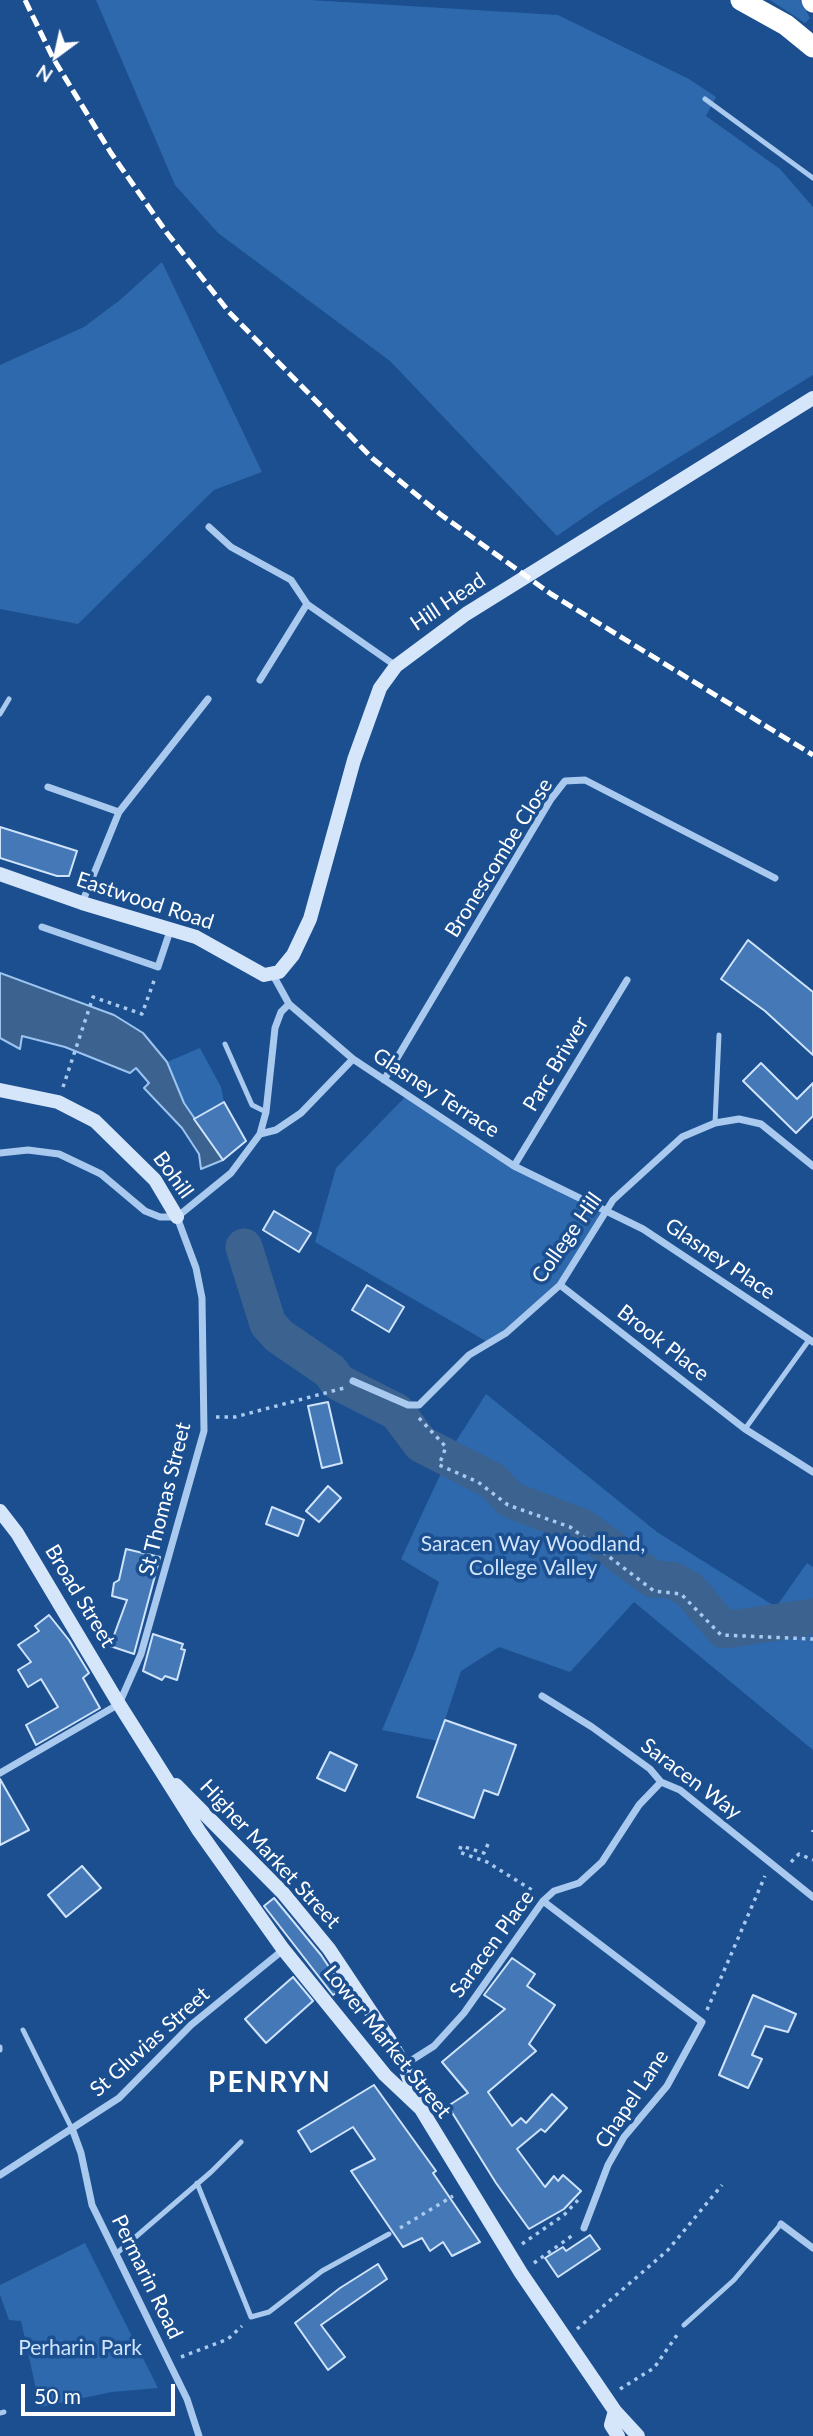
<!DOCTYPE html>
<style>
body{margin:0}
#map{position:relative;width:813px;height:2436px;overflow:hidden;background:#1b4f8f;font-family:Lato,sans-serif}
canvas{display:block}
.north{position:absolute;left:21px;top:21px;width:70px;height:70px;-webkit-text-stroke:5px #1b4f8f;paint-order:stroke;rotate:213deg;font-size:19px;font-weight:700;line-height:28px;text-align:center;color:#fff}
.north::after{content:'';display:block;margin:auto;width:24px;height:32px;background:#fff;clip-path:polygon(50% 0,100% 100%,50% 72%,0 100%)}
.scale{position:absolute;left:21px;top:2384px;width:154px;height:32px;box-sizing:border-box;border:4px solid #fff;border-top:0;padding-left:9px;font-size:21px;line-height:24px;white-space:nowrap;color:#fff;-webkit-text-stroke:5px #1b4f8f;paint-order:stroke}
</style>
<div id="map">
<canvas width="813" height="2436"></canvas>
<div class="north">N</div>
<div class="scale">50 m</div>
</div>
<script>
const ctx = document.querySelector('canvas').getContext('2d');
ctx.lineJoin = 'round';
function fillPath(path, color) { ctx.fillStyle = color; ctx.fill(path, 'evenodd'); }
const toPath = rows => new Path2D(rows.map(r => 'M' + r).join(''));
function strokePath(path, color, width, dash) { ctx.strokeStyle = color; ctx.lineWidth = width; ctx.lineCap = dash ? 'butt' : 'round'; ctx.setLineDash(dash || []); ctx.stroke(path); }
function drawText(font, color, halo, rows, align = 'center') {
  ctx.font = font + ' Lato,sans-serif'; ctx.lineWidth = 7; ctx.setLineDash([]); ctx.textBaseline = 'middle'; ctx.strokeStyle = halo; ctx.fillStyle = color; for (const [text, x, y, turn = 0] of rows) {
    ctx.save(); ctx.translate(x, y); ctx.rotate((+turn || 0) * Math.PI / 180); ctx.textAlign = isNaN(turn) ? turn : align; if (halo) ctx.strokeText(text, 0, 0); ctx.fillText(text, 0, 0); ctx.restore();
  }
}
fillPath(toPath([
 [96,0,310,0,558,15,689,79,716,97,706,116,780,169,813,207,813,375,603,504,557,536,390,361,218,233,175,185],
 [770,0,800,0,810,18,805,23],
 [162,262,262,472,214,490,78,624,0,609,0,365,84,327,120,300],
 [200,1048,221,1087,224,1102,194,1119,184,1103,167,1062],
 [407,1095,514,1166,606,1209,560,1285,489,1343,315,1242,336,1168],
 [486,1394,657,1532,776,1607,807,1563,813,1567,813,1750,634,1602,570,1672,499,1647,461,1671,438,1741,382,1730,415,1651,439,1582,401,1559,455,1443],
 [85,2243,158,2388,112,2392,40,2407,21,2321,9,2320,0,2295,0,2285]
]), '#2e69ad');
const water = toPath([
 [0,973,114,1015,143,1033,167,1062,184,1103,223,1160,201,1169,199,1154,182,1128,144,1088,149,1083,136,1068,130,1073,65,1047,22,1036,20,1049,0,1038,0,973]
]);
fillPath(water, '#3c6290');
strokePath(water, '#9cc4f0', 2);
strokePath(toPath([
 [244,1247,268,1324,279,1336,330,1371,338,1382,397,1412,421,1444,493,1481,511,1500,582,1527,653,1579,672,1580,690,1590,724,1630,813,1617]
]), '#3c6290', 37);
const building = toPath([
 [0,827,77,851,69,876,57,876,0,858,0,827],
 [748,940,813,992,813,1055,765,1011,721,979,748,940],
 [761,1063,797,1099,813,1083,813,1116,796,1133,743,1081,761,1063],
 [224,1102,246,1141,223,1160,194,1119,224,1102],
 [274,1211,311,1233,299,1252,263,1230,274,1211],
 [367,1285,404,1307,389,1332,352,1310,367,1285],
 [328,1402,342,1463,322,1468,308,1406,328,1402],
 [328,1486,341,1498,319,1522,306,1511,328,1486],
 [272,1507,304,1520,298,1536,266,1524,272,1507],
 [126,1549,160,1557,134,1654,110,1646,127,1600,112,1596,114,1583,119,1580,126,1549],
 [49,1615,69,1640,89,1673,83,1678,100,1708,36,1745,26,1725,58,1707,41,1679,28,1687,18,1670,31,1662,18,1645,39,1631,35,1626,49,1615],
 [153,1634,183,1644,181,1649,185,1650,177,1680,165,1676,162,1680,143,1671,153,1634],
 [445,1720,516,1745,498,1795,484,1790,474,1818,417,1797,445,1720],
 [330,1752,357,1765,345,1791,317,1778,330,1752],
 [0,1779,29,1830,0,1845,0,1779],
 [82,1866,101,1888,66,1917,48,1895,82,1866],
 [274,1898,321,1955,343,1988,333,1995,264,1906,274,1898],
 [512,1958,535,1974,527,1986,555,2005,529,2044,536,2051,488,2092,512,2126,521,2118,526,2123,552,2094,567,2108,545,2132,541,2129,517,2149,545,2187,554,2176,558,2181,563,2175,581,2191,564,2209,529,2229,496,2183,448,2106,468,2093,442,2062,505,2009,484,1995,512,1958],
 [293,1977,313,2001,266,2043,245,2019,293,1977],
 [753,1995,796,2014,788,2032,765,2026,752,2055,762,2059,748,2088,719,2075,753,1995],
 [374,2085,436,2171,433,2173,480,2242,452,2256,443,2242,430,2251,422,2238,403,2247,351,2171,375,2159,353,2127,311,2152,298,2131,374,2085],
 [590,2235,600,2249,558,2277,545,2258,563,2247,566,2251,590,2235],
 [378,2264,387,2279,321,2325,345,2357,328,2370,295,2323,340,2288,378,2264]
]);
fillPath(building, '#4478b7');
strokePath(building, '#cfe3fa', 2);
strokePath(toPath([
 [63,1087,93,997,142,1014,155,978],
 [216,1417,235,1417,344,1388],
 [419,1418,446,1447,439,1465,478,1482,508,1505,570,1527,654,1591,681,1594,721,1635,813,1639],
 [813,1830,813,1832],
 [488,1844,484,1853,461,1846,459,1852,487,1862,535,1892],
 [791,1862,799,1854,813,1860],
 [707,2010,765,1876],
 [400,2228,453,2196],
 [522,2244,564,2215,579,2199],
 [534,2263,573,2235],
 [577,2329,668,2250,722,2185],
 [181,2357,228,2339,242,2326],
 [620,2389,654,2368,677,2335]
]), '#a9c9ee', 3.5, [3.5, 5]);
strokePath(toPath([
 [705,99,813,178],
 [0,714,9,699],
 [225,1044,252,1105,266,1112],
 [715,1123,719,1035],
 [745,1429,809,1340],
 [23,2030,73,2131],
 [0,2047,0,2050],
 [197,2183,251,2317,269,2312,322,2271,389,2234],
 [117,2253,211,2172,241,2142],
 [684,2325,734,2280,781,2224],
 [0,2413,4,2412]
]), '#a9c9ee', 5);
strokePath(toPath([
 [209,527,231,547,291,580,307,604],
 [260,680,307,604,396,666],
 [48,787,119,812],
 [82,903,119,812,208,699],
 [42,927,158,967,171,928],
 [273,975,289,1004,353,1059,514,1166,643,1229,813,1342],
 [384,1080,551,799,565,781,585,780,775,878],
 [260,1134,276,1130,301,1113,353,1059],
 [0,1153,28,1150,59,1154,101,1174,145,1211,160,1217,177,1217],
 [514,1166,627,980],
 [177,1217,231,1173,260,1134,266,1112,275,1028,281,1012,289,1004],
 [560,1285,745,1429,813,1472],
 [353,1381,408,1405,419,1405,469,1355,506,1333,560,1285,613,1200,682,1137,715,1123,739,1119,761,1124,813,1166],
 [542,1696,592,1727,650,1769,661,1782,680,1790,813,1897],
 [0,1773,119,1704,141,1654,204,1431,202,1298,196,1268,177,1217],
 [543,1901,702,2022,667,2086,624,2137,608,2165,584,2228],
 [404,2065,434,2046,464,2013,543,1901,554,1891,579,1883,602,1862,639,1805,661,1782],
 [73,2131,81,2153,92,2205,187,2399,199,2436],
 [0,2175,119,2098,191,2025,283,1950],
 [781,2224,813,2248]
]), '#a9c9ee', 7);
strokePath(toPath([
 [0,874,82,903,196,937,264,975,279,972,293,955,310,919,354,760,380,688,396,666,466,614,813,398],
 [0,1090,58,1102,95,1121,155,1180,177,1217],
 [0,1511,17,1533,119,1704,199,1831,283,1949,385,2075,421,2109,521,2273,615,2411,638,2436],
 [176,1785,283,1893,329,1949,389,2039,404,2065,418,2103],
 [615,2411,611,2425,618,2436]
]), '#d6e6fa', 14);
strokePath(toPath([
 [741,0,786,25,813,47],
 [812,0,813,2]
]), '#fff', 21);
strokePath(toPath([
 [25,0,53,58,111,153,167,233,229,312,372,458,440,514,551,594,813,755]
]), '#fff', 5, [12, 5]);
drawText('21px', '#fff', '#1b4f8f', [
 ["Hill Head",448,602,-34],
 ["Bronescombe Close",499,858,-58],
 ["Eastwood Road",145,901,18],
 ["Parc Briwer",556,1064,-59],
 ["Glasney Terrace",436,1093,33],
 ["Bohill",173,1175,54],
 ["College Hill",567,1238,-55],
 ["Glasney Place",720,1259,34],
 ["Brook Place",663,1343,38],
 ["St Thomas Street",165,1499,-76],
 ["Broad Street",80,1596,59],
 ["Saracen Way",691,1779,37],
 ["Higher Market Street",270,1854,47],
 ["Saracen Place",492,1944,-54],
 ["St Gluvias Street",150,2042,-42],
 ["Lower Market Street",387,2042,51],
 ["Chapel Lane",632,2099,-56],
 ["Permarin Road",147,2277,64]
]);
drawText('21px', '#cfe3fa', '#1b4f8f', [
 ["Saracen Way Woodland,",533,1544],
 ["College Valley",533,1568],
 ["Perharin Park",80,2348]
]);
ctx.letterSpacing = '2px';
drawText('bold 28px', '#fff', '#1b4f8f', [
 ["PENRYN",270,2083]
]);
ctx.letterSpacing = '0px';
</script>
